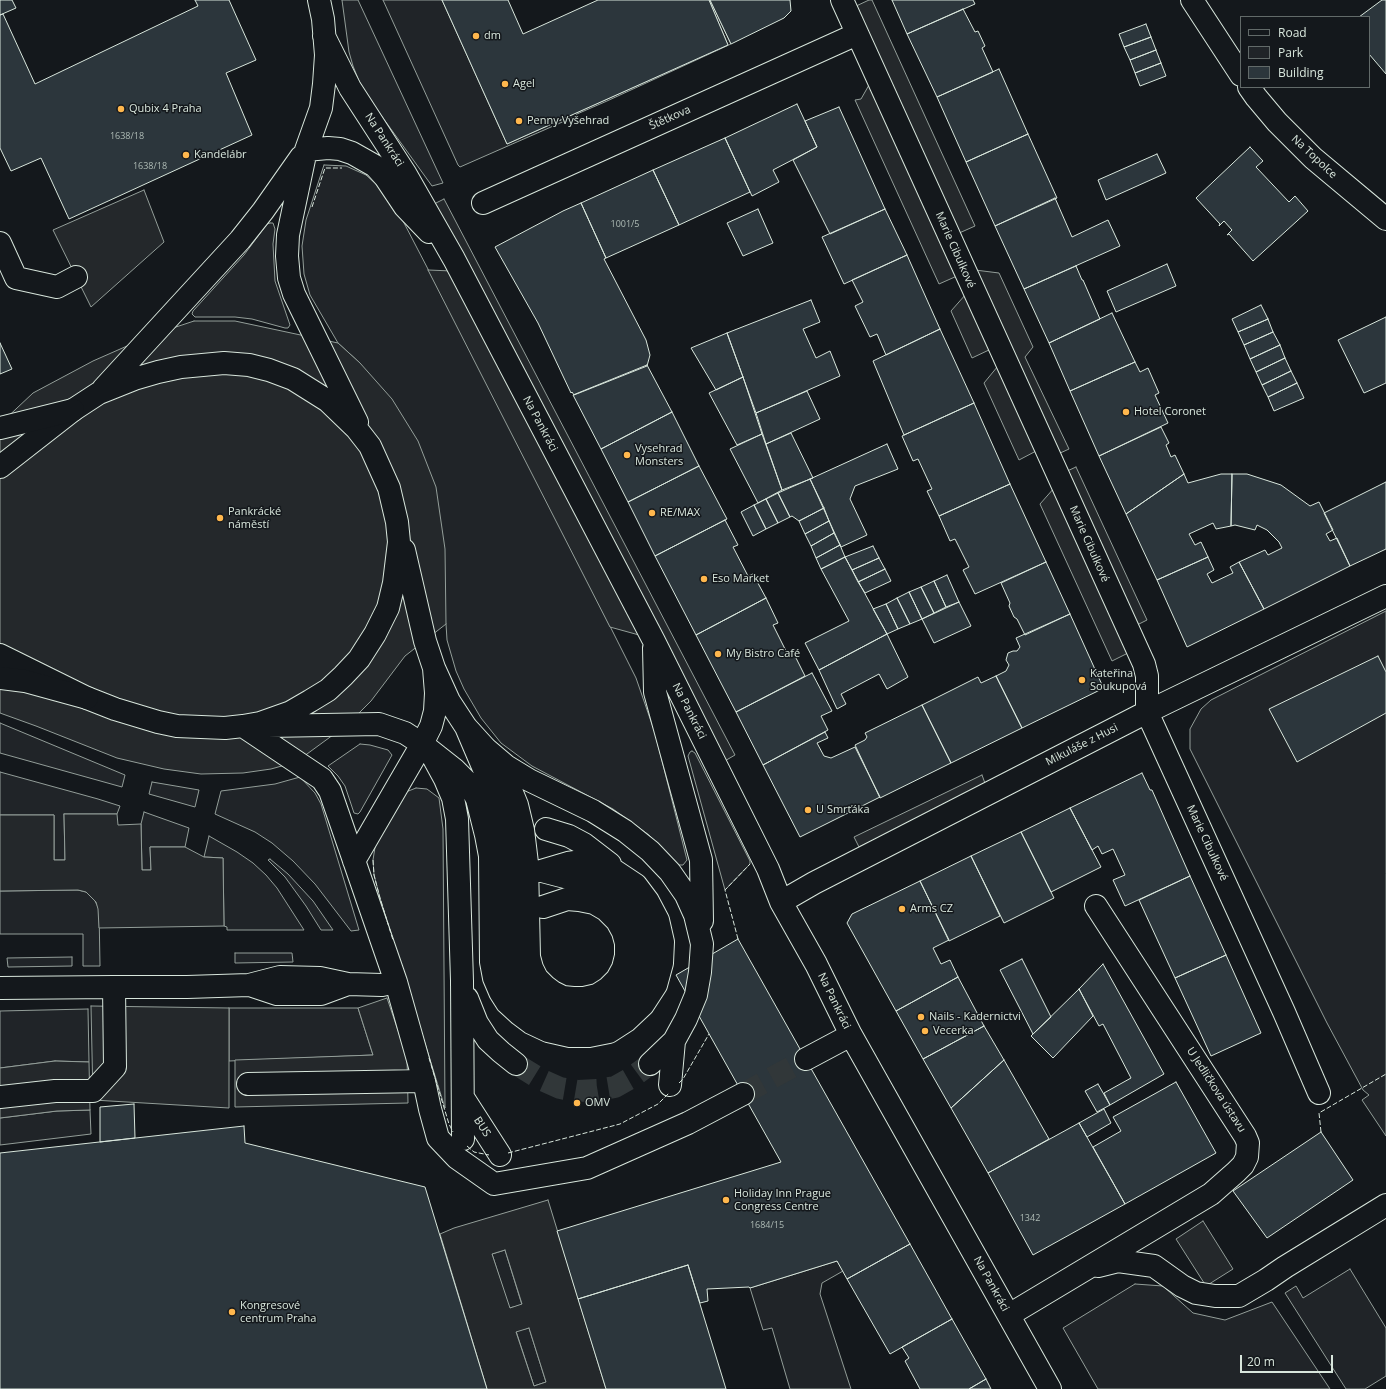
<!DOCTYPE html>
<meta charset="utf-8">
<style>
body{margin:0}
#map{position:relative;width:1386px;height:1389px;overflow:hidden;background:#14181c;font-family:"Open Sans",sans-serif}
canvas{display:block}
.legend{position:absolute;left:1240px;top:16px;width:130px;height:72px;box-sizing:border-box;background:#14181c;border:1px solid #626a69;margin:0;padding:5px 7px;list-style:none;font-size:12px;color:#d8e6dc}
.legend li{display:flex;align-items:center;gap:8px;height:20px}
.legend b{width:20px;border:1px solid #626a69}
.scale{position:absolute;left:1240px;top:1355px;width:93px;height:18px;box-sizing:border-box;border:2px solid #d8e6dc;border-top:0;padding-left:5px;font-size:12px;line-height:14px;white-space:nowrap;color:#d8e6dc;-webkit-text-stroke:3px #14181c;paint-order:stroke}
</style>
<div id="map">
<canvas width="1386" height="1389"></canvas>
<ul class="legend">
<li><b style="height:5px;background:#14181c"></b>Road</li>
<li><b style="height:11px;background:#202428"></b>Park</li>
<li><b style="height:11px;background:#2c363c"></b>Building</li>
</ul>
<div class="scale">20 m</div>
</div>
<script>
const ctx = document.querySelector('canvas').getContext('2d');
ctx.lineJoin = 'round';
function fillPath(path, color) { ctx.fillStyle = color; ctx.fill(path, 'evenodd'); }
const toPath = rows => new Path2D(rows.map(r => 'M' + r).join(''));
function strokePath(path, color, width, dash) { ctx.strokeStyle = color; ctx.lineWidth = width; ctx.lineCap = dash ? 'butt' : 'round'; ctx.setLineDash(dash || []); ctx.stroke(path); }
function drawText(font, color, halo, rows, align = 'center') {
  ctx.font = font + ' "Open Sans",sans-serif'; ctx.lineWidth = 3; ctx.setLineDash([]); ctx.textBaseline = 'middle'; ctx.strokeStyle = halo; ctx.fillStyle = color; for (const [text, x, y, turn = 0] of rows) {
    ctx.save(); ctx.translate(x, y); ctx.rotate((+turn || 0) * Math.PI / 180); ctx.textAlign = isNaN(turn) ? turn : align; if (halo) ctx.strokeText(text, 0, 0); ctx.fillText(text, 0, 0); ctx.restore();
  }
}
const green = toPath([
 [342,0,358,0,443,183,432,186,370,100,359,81,353,66,349,52,342,0],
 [383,0,442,0,507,144,728,45,709,0,710,0,731,44,607,101,577,114,576,116,460,167,458,165,383,0],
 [324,165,346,166,366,175,379,187,403,221,508,423,636,678,655,733,687,860,683,865,679,865,676,863,649,835,613,809,532,766,501,743,481,718,464,689,456,671,447,640,446,624,360,363,338,343,310,295,304,274,302,246,306,220,324,165],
 [270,223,273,223,275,229,273,244,275,281,290,325,288,328,285,328,252,319,235,317,195,317,192,314,193,311,244,255,267,224,270,223],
 [1386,611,1386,1136,1362,1100,1369,1095,1363,1090,1327,1023,1190,749,1190,729,1201,709,1211,700,1386,611],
 [0,723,125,775,122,787,0,753,0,723],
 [360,744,370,745,388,750,392,755,360,812,358,814,354,813,345,786,338,776,328,766,360,744],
 [692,751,695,753,750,861,750,864,725,890,688,756,690,752,692,751],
 [0,772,98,799,120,806,117,814,64,814,65,860,54,860,54,815,0,815,0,772],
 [300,777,315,793,321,804,359,930,351,931,315,884,293,861,272,843,255,832,215,814,221,791,275,784,300,777],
 [152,782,199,790,195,807,149,794,152,782],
 [416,788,427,789,439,798,443,829,445,1108,380,898,374,875,373,860,376,841,406,792,416,788],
 [144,812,189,828,185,847,150,847,151,870,142,870,141,824,144,812],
 [209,836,237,852,253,863,266,875,277,888,304,930,227,930,227,927,224,926,223,858,204,857,209,836],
 [270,859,288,874,313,901,333,930,321,930,306,906,285,877,268,860,270,859],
 [78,890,86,892,93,897,99,909,100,966,83,966,83,934,0,934,0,891,78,890],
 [235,953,292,953,293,962,235,963,235,953],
 [72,957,72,966,8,967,7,958,72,957],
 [229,1008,358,1008,373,1055,229,1061,229,1008],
 [88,1009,89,1062,55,1061,0,1068,0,1011,88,1009],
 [90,1110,91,1134,0,1145,0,1118,57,1111,90,1110],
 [505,1250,522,1305,509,1308,492,1254,505,1250],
 [837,1261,843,1271,822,1283,820,1294,851,1389,790,1389,772,1328,763,1330,750,1288,837,1261],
 [1350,1269,1386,1328,1386,1376,1365,1389,1346,1389,1285,1293,1296,1286,1303,1298,1350,1269],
 [1135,1284,1163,1286,1193,1313,1225,1320,1272,1302,1330,1389,1098,1389,1063,1328,1135,1284],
 [529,1328,546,1382,534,1386,516,1331,529,1328]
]);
fillPath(green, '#202428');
strokePath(green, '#939e99', 1);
const parking = toPath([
 [869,0,872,0,975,226,957,234,854,7,869,0],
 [869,85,957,276,939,284,855,100,861,99,869,85],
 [144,190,164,242,91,307,53,230,144,190],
 [444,199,735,755,723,762,432,205,444,199],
 [428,270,452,271,639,635,610,627,428,270],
 [975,270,999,273,1033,347,1025,357,1069,449,1058,454,975,270],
 [966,294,991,349,972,358,951,311,966,294],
 [194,321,235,321,338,343,360,363,392,399,418,441,436,487,445,549,446,624,405,656,371,701,348,724,296,762,271,769,243,773,201,774,164,769,117,758,36,726,0,713,0,424,33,393,93,361,152,335,194,321],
 [998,366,1038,450,1019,460,984,383,998,366],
 [1076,467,1147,620,1137,625,1065,472,1076,467],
 [1055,487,1130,652,1112,661,1040,504,1055,487],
 [982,775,986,786,859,847,854,837,982,775],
 [64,814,117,814,118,825,141,824,142,870,151,870,150,847,185,847,204,857,223,858,224,926,99,928,98,909,96,902,86,892,78,890,0,891,0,815,54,815,54,860,65,860,64,814],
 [387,998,407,1057,408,1103,235,1107,235,1060,373,1055,358,1008,387,998],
 [91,1006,229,1008,229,1108,93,1100,91,1006],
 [55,1061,89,1062,90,1110,57,1111,0,1118,0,1068,55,1061],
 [548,1200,606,1389,487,1389,440,1234,454,1228,548,1200],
 [505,1250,522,1304,510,1308,492,1254,505,1250],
 [529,1328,546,1382,534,1386,516,1332,529,1328],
 [1203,1221,1233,1269,1206,1286,1176,1239,1203,1221]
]);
fillPath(parking, '#24282b');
strokePath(parking, '#939e99', 1);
const building = toPath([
 [0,0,12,0,16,8,0,15,0,0],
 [195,0,229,0,256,60,226,73,252,135,69,219,41,158,11,171,0,148,0,15,3,14,35,84,198,6,195,0],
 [442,0,508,0,523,34,598,0,709,0,728,45,507,144,442,0],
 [710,0,790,0,791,11,784,18,731,44,710,0],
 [892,0,973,0,975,4,907,34,892,0],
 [1382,0,1386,0,1386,74,1369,54,1369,17,1359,17,1382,0],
 [963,9,975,32,978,31,985,46,982,48,993,72,937,97,907,34,963,9],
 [1146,24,1151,37,1124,47,1119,34,1146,24],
 [1151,37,1156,50,1130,60,1124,47,1151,37],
 [1156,50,1161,63,1135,73,1130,60,1156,50],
 [1161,63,1166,76,1140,86,1135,73,1161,63],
 [999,69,1028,134,966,162,937,97,999,69],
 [797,104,817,147,773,170,779,182,752,196,725,138,797,104],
 [839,107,885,209,830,234,793,160,817,147,805,121,839,107],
 [1028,134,1057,198,995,226,966,162,1028,134],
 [725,138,750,192,679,225,653,170,725,138],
 [1250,147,1263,161,1256,167,1289,202,1295,196,1308,211,1253,261,1229,234,1227,235,1232,230,1224,221,1219,226,1220,224,1196,198,1250,147],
 [1157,154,1166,173,1106,200,1098,180,1157,154],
 [653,170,679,225,606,258,581,203,653,170],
 [1055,198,1072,237,1108,220,1120,246,1024,289,995,226,1055,198],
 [581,203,606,258,604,259,646,340,650,355,647,366,574,395,572,392,571,393,538,323,495,247,563,211,581,203],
 [758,209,773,243,743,256,727,223,758,209],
 [885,209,907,255,844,284,822,237,885,209],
 [907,255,940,329,886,355,877,334,870,337,855,306,863,302,852,280,907,255],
 [1167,264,1176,286,1116,312,1107,291,1167,264],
 [1076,266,1082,280,1083,280,1100,319,1049,343,1024,289,1076,266],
 [811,300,820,322,803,329,816,358,830,351,840,376,756,413,727,333,811,300],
 [1261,305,1268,319,1238,332,1232,319,1261,305],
 [1112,313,1135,362,1070,391,1049,343,1112,313],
 [1386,317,1386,383,1364,393,1338,340,1386,317],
 [1268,319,1273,332,1244,345,1238,332,1268,319],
 [940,329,974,403,904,435,873,361,940,329],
 [1273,332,1280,345,1250,359,1244,345,1273,332],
 [727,333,743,377,716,390,691,348,727,333],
 [0,343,12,369,0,374,0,343],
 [1280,345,1285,358,1256,372,1250,359,1280,345],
 [1285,358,1291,371,1262,385,1256,372,1285,358],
 [1135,362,1140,372,1148,368,1159,393,1155,395,1168,423,1099,456,1070,391,1135,362],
 [647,365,672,412,601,449,573,395,647,365],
 [1291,371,1297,383,1268,397,1262,385,1291,371],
 [743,377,762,434,737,445,709,393,743,377],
 [1297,383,1304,398,1274,411,1268,397,1297,383],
 [807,391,820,419,766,444,756,413,807,391],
 [974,403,1010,484,939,516,927,491,932,489,918,459,913,461,902,436,974,403],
 [672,412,699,466,628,502,601,449,672,412],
 [1161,427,1169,443,1166,445,1171,457,1175,455,1184,474,1126,514,1099,456,1161,427],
 [791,433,813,478,782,490,766,444,791,433],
 [762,434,782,490,758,503,730,449,762,434],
 [887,444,898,469,855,486,850,499,867,535,841,547,810,479,887,444],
 [699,466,727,519,655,556,628,502,699,466],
 [1184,474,1188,483,1221,474,1232,474,1231,526,1216,529,1213,523,1189,534,1195,545,1201,542,1208,557,1157,580,1126,514,1184,474],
 [1232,474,1247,474,1281,485,1310,506,1319,502,1333,530,1326,534,1330,541,1337,538,1350,566,1264,609,1239,562,1265,550,1268,555,1282,548,1279,542,1267,530,1257,525,1255,530,1235,525,1231,526,1232,474],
 [810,479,824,508,799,521,792,516,790,517,778,493,810,479],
 [1386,482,1386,549,1350,566,1324,513,1386,482],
 [1010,484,1046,562,975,594,963,570,969,567,955,539,950,541,939,516,1010,484],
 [778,493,790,517,778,523,766,499,778,493],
 [766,499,778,523,766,529,754,505,766,499],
 [754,505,766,529,753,536,741,512,754,505],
 [824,508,829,521,805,534,799,521,824,508],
 [725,520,738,545,733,547,748,576,753,574,766,598,696,635,655,556,725,520],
 [829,521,834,533,811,546,805,534,829,521],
 [834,533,840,545,816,558,811,546,834,533],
 [840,545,845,557,821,569,816,558,840,545],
 [873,546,879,558,852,570,845,557,873,546],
 [845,557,887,634,819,670,805,643,849,621,821,569,845,557],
 [1208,557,1214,570,1207,574,1212,583,1233,573,1230,567,1239,562,1264,609,1187,647,1157,580,1208,557],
 [879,558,885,569,858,582,852,570,879,558],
 [1046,562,1070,614,1025,635,1017,619,1014,617,1009,606,1010,603,1001,583,1046,562],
 [885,569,891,581,865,593,858,582,885,569],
 [947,575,959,602,946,607,934,581,947,575],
 [934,581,946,607,934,613,921,587,934,581],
 [921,587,934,613,922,619,909,592,921,587],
 [909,592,922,619,910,624,897,598,909,592],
 [766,598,778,623,773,625,788,655,793,652,805,676,736,712,696,635,766,598],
 [897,598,910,624,898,629,886,604,897,598],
 [959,602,971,626,934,643,922,619,959,602],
 [886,604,898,629,887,634,873,609,886,604],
 [1070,614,1103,687,1102,689,1022,728,996,676,1006,671,1009,665,1006,660,1008,653,1013,651,1017,651,1020,647,1016,638,1070,614],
 [887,634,908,677,887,689,879,674,841,694,846,704,837,709,819,670,887,634],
 [1378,656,1386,672,1386,713,1297,762,1269,709,1378,656],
 [812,673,832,711,821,716,828,730,763,765,736,712,812,673],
 [996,676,1022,728,951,763,922,705,978,677,981,683,996,676],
 [922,705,951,763,880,798,855,745,865,740,867,737,865,733,922,705],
 [825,732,828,738,817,743,824,756,831,758,855,747,880,797,800,837,763,765,825,732],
 [1142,773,1150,790,1152,790,1190,876,1125,906,1113,880,1125,875,1113,849,1102,854,1098,846,1092,850,1070,808,1142,773],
 [1070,808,1101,867,1051,892,1021,832,1070,808],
 [1021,832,1054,898,1004,923,971,856,1021,832],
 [971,856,1000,916,949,941,920,881,971,856],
 [1190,876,1226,955,1175,978,1139,900,1190,876],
 [920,881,949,940,933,948,941,964,950,960,958,977,896,1011,847,923,852,914,920,881],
 [738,939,910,1244,847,1279,837,1261,750,1288,749,1287,707,1289,708,1301,700,1303,688,1265,578,1299,557,1231,781,1162,676,975,738,939],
 [1226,955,1261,1033,1211,1056,1175,978,1226,955],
 [1022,959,1051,1017,1033,1034,1000,970,1022,959],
 [1103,964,1164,1074,1110,1105,1104,1093,1131,1078,1103,1024,1099,1026,1079,989,1103,964],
 [958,977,984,1026,923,1059,896,1011,958,977],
 [1079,989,1093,1016,1053,1058,1031,1036,1079,989],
 [984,1026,1004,1060,951,1108,923,1059,984,1026],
 [1004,1060,1049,1139,988,1173,951,1108,1004,1060],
 [1176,1082,1216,1153,1125,1204,1093,1147,1121,1131,1113,1117,1176,1082],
 [1098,1084,1110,1105,1097,1112,1085,1091,1098,1084],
 [134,1104,135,1138,100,1142,100,1107,134,1104],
 [1104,1109,1111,1123,1087,1137,1079,1123,1104,1109],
 [1079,1123,1125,1204,1033,1255,988,1173,1079,1123],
 [244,1126,245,1143,425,1187,487,1389,0,1389,0,1153,244,1126],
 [1321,1132,1353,1180,1267,1238,1233,1191,1321,1132],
 [910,1244,952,1319,890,1354,847,1279,910,1244],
 [688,1265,726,1389,606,1389,578,1299,688,1265],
 [952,1319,986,1379,969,1389,920,1389,905,1361,909,1358,902,1347,952,1319],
 [986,1379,991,1389,969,1389,986,1379]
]);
fillPath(building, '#2c363c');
strokePath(building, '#d8e6dc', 1);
strokePath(toPath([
 [516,1064,542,1080,560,1088,578,1091,597,1090,615,1087,631,1078,650,1064],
 [743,1094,806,1059]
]), '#313739', 22, [22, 11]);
const minor = toPath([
 [319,0,323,19,326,55,324,84,321,108,306,150,288,235,287,256,289,278,294,294,357,422],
 [842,0,1144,664,1147,676,1147,712,1284,1012,1319,1093],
 [1192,0,1241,75],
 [324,36,350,88,405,173,454,259,654,641,768,869,781,902,816,964,851,1035,1050,1389],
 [1249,87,1256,97,1277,122,1313,158,1386,219],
 [306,150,328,148,340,149,352,153,375,166,385,177,405,207,429,232],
 [483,203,857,34],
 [0,243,16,278,57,287,76,277],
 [103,389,240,240,263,211,301,157],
 [0,467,73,410,99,393,134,379,158,372,181,367,224,363,249,365,269,370,293,379,328,401,356,428,370,446,389,488,397,522,399,542,394,583,388,608,375,634,359,659,343,676,328,690,310,701,291,712,260,723,243,726,225,728,177,726,158,722,115,709,87,698,0,655],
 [654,648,655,692,701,860,702,921],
 [434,668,449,701,466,727,486,749,506,766,529,780,593,811,625,831,650,851,670,872,686,895,695,915,702,944,700,972,696,995,686,1019,674,1041,650,1064],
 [243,726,322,779,330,791,396,982,424,1081,430,1109,438,1138,457,1158,494,1184,587,1168,688,1123,743,1094],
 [268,726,379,724,405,733,422,744,455,770,469,784,477,799,486,835,490,856,491,962,494,978,500,992,507,1003,519,1014,531,1023,548,1031,570,1036,589,1036,609,1032,626,1021,643,1005,656,985,662,963,663,942,658,920,648,901,636,885,615,871,598,863,582,861,568,863,541,871],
 [466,727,501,809,504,821,507,841,509,863,508,952,510,967,515,980,521,990,530,1000,537,1006,548,1012,562,1017,579,1019,597,1016,614,1008,627,996,635,985,640,973,645,959,645,943,642,929,637,917,629,905,617,895,603,887,542,871],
 [433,757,445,779,453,798,457,819,462,981,463,1139],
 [493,760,506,778,517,805,523,830,527,863,529,957,532,968,537,978,545,986,553,992,563,997,573,998,584,998,597,995,608,988,617,979,623,968,626,956,626,943,623,932,617,921,606,910,594,903,579,900,567,899,543,907],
 [546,829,569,836,584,844,610,864],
 [354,861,422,744,431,726,435,711,436,693,434,668,425,641,404,550],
 [781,902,814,883,1147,712,1386,596],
 [250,985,277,994,321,994,348,984],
 [114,987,187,987,249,985,280,977,320,978,348,984,382,985,396,982],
 [0,988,114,987,115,1067,93,1091,55,1091,0,1097],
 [467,998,477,1023,488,1040,501,1052,516,1064],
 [806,1059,851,1035],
 [248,1084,424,1081],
 [670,1085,674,1041],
 [464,1099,500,1155],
 [1098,1266,1118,1261,1154,1266,1182,1286,1196,1293,1215,1296,1239,1296,1266,1280,1285,1267,1386,1205],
 [1009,1315,1211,1194,1236,1172,1243,1165,1247,1157,1248,1143,1245,1136,1096,906]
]);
const major = toPath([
 [0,428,73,410],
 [0,678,25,681,87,698]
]);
strokePath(minor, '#d8e6dc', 24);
strokePath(major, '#d8e6dc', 24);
strokePath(minor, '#14181c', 22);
strokePath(major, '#14181c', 22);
strokePath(toPath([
 [312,207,325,168,342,168],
 [373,860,374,875,380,898,393,940],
 [738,939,725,890,750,864],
 [429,1058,449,1124,453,1132],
 [679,1083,683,1079,709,1034],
 [1321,1132,1319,1113,1386,1074],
 [467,1146,474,1152,489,1155],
 [508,1153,620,1124,658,1104,669,1093]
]), '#d8e6dc', 1, [5, 2]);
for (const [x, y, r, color] of [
 [476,36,4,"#ffb74d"],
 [505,84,4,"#ffb74d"],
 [121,109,4,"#ffb74d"],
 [519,121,4,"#ffb74d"],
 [186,155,4,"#ffb74d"],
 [1126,412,4,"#ffb74d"],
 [627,455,4,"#ffb74d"],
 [652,513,4,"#ffb74d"],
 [220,518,4,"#ffb74d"],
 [704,579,4,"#ffb74d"],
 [718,654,4,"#ffb74d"],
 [1082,680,4,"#ffb74d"],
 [808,810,4,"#ffb74d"],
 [902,909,4,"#ffb74d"],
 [921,1017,4,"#ffb74d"],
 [925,1031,4,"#ffb74d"],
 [577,1103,4,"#ffb74d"],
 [726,1200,4,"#ffb74d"],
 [232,1312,4,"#ffb74d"]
]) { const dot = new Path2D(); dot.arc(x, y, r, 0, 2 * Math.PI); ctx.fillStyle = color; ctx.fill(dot); strokePath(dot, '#14181c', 1.5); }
drawText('9px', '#adbab4', null, [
 ["1638/18",127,136],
 ["1638/18",150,166],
 ["1001/5",625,224],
 ["1342",1030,1218],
 ["1684/15",767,1225]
]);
drawText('11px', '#d8e6dc', '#14181c', [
 ["dm",484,36],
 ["Agel",513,84],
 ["Qubix 4 Praha",129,109],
 ["Penny Vyšehrad",527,121],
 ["Kandelábr",194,155],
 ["Hotel Coronet",1134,412],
 ["Vysehrad",635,449],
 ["Monsters",635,462],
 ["Pankrácké",228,512],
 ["náměstí",228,525],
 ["RE/MAX",660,513],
 ["Eso Market",712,579],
 ["My Bistro Café",726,654],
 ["Kateřina",1090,674],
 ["Soukupová",1090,687],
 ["U Smrťáka",816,810],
 ["Arms CZ",910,909],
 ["Nails - Kadernictvi",929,1017],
 ["Vecerka",933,1031],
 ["OMV",585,1103],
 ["Holiday Inn Prague",734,1194],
 ["Congress Centre",734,1207],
 ["Kongresové",240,1306],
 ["centrum Praha",240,1319]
], 'left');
drawText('11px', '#d8e6dc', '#14181c', [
 ["Štětkova",670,118,-24],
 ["Na Pankráci",384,140,57],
 ["Na Topolce",1314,157,43],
 ["Marie Cibulkové",955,250,66],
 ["Na Pankráci",540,424,62],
 ["Marie Cibulkové",1089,544,66],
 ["Na Pankráci",689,711,63],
 ["Mikuláše z Husi",1082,745,-27],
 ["Marie Cibulkové",1207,843,65],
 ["Na Pankráci",834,1001,64],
 ["U Jedličkova ústavu",1216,1090,57],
 ["BUS",482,1127,57],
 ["Na Pankráci",991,1284,61]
]);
</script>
